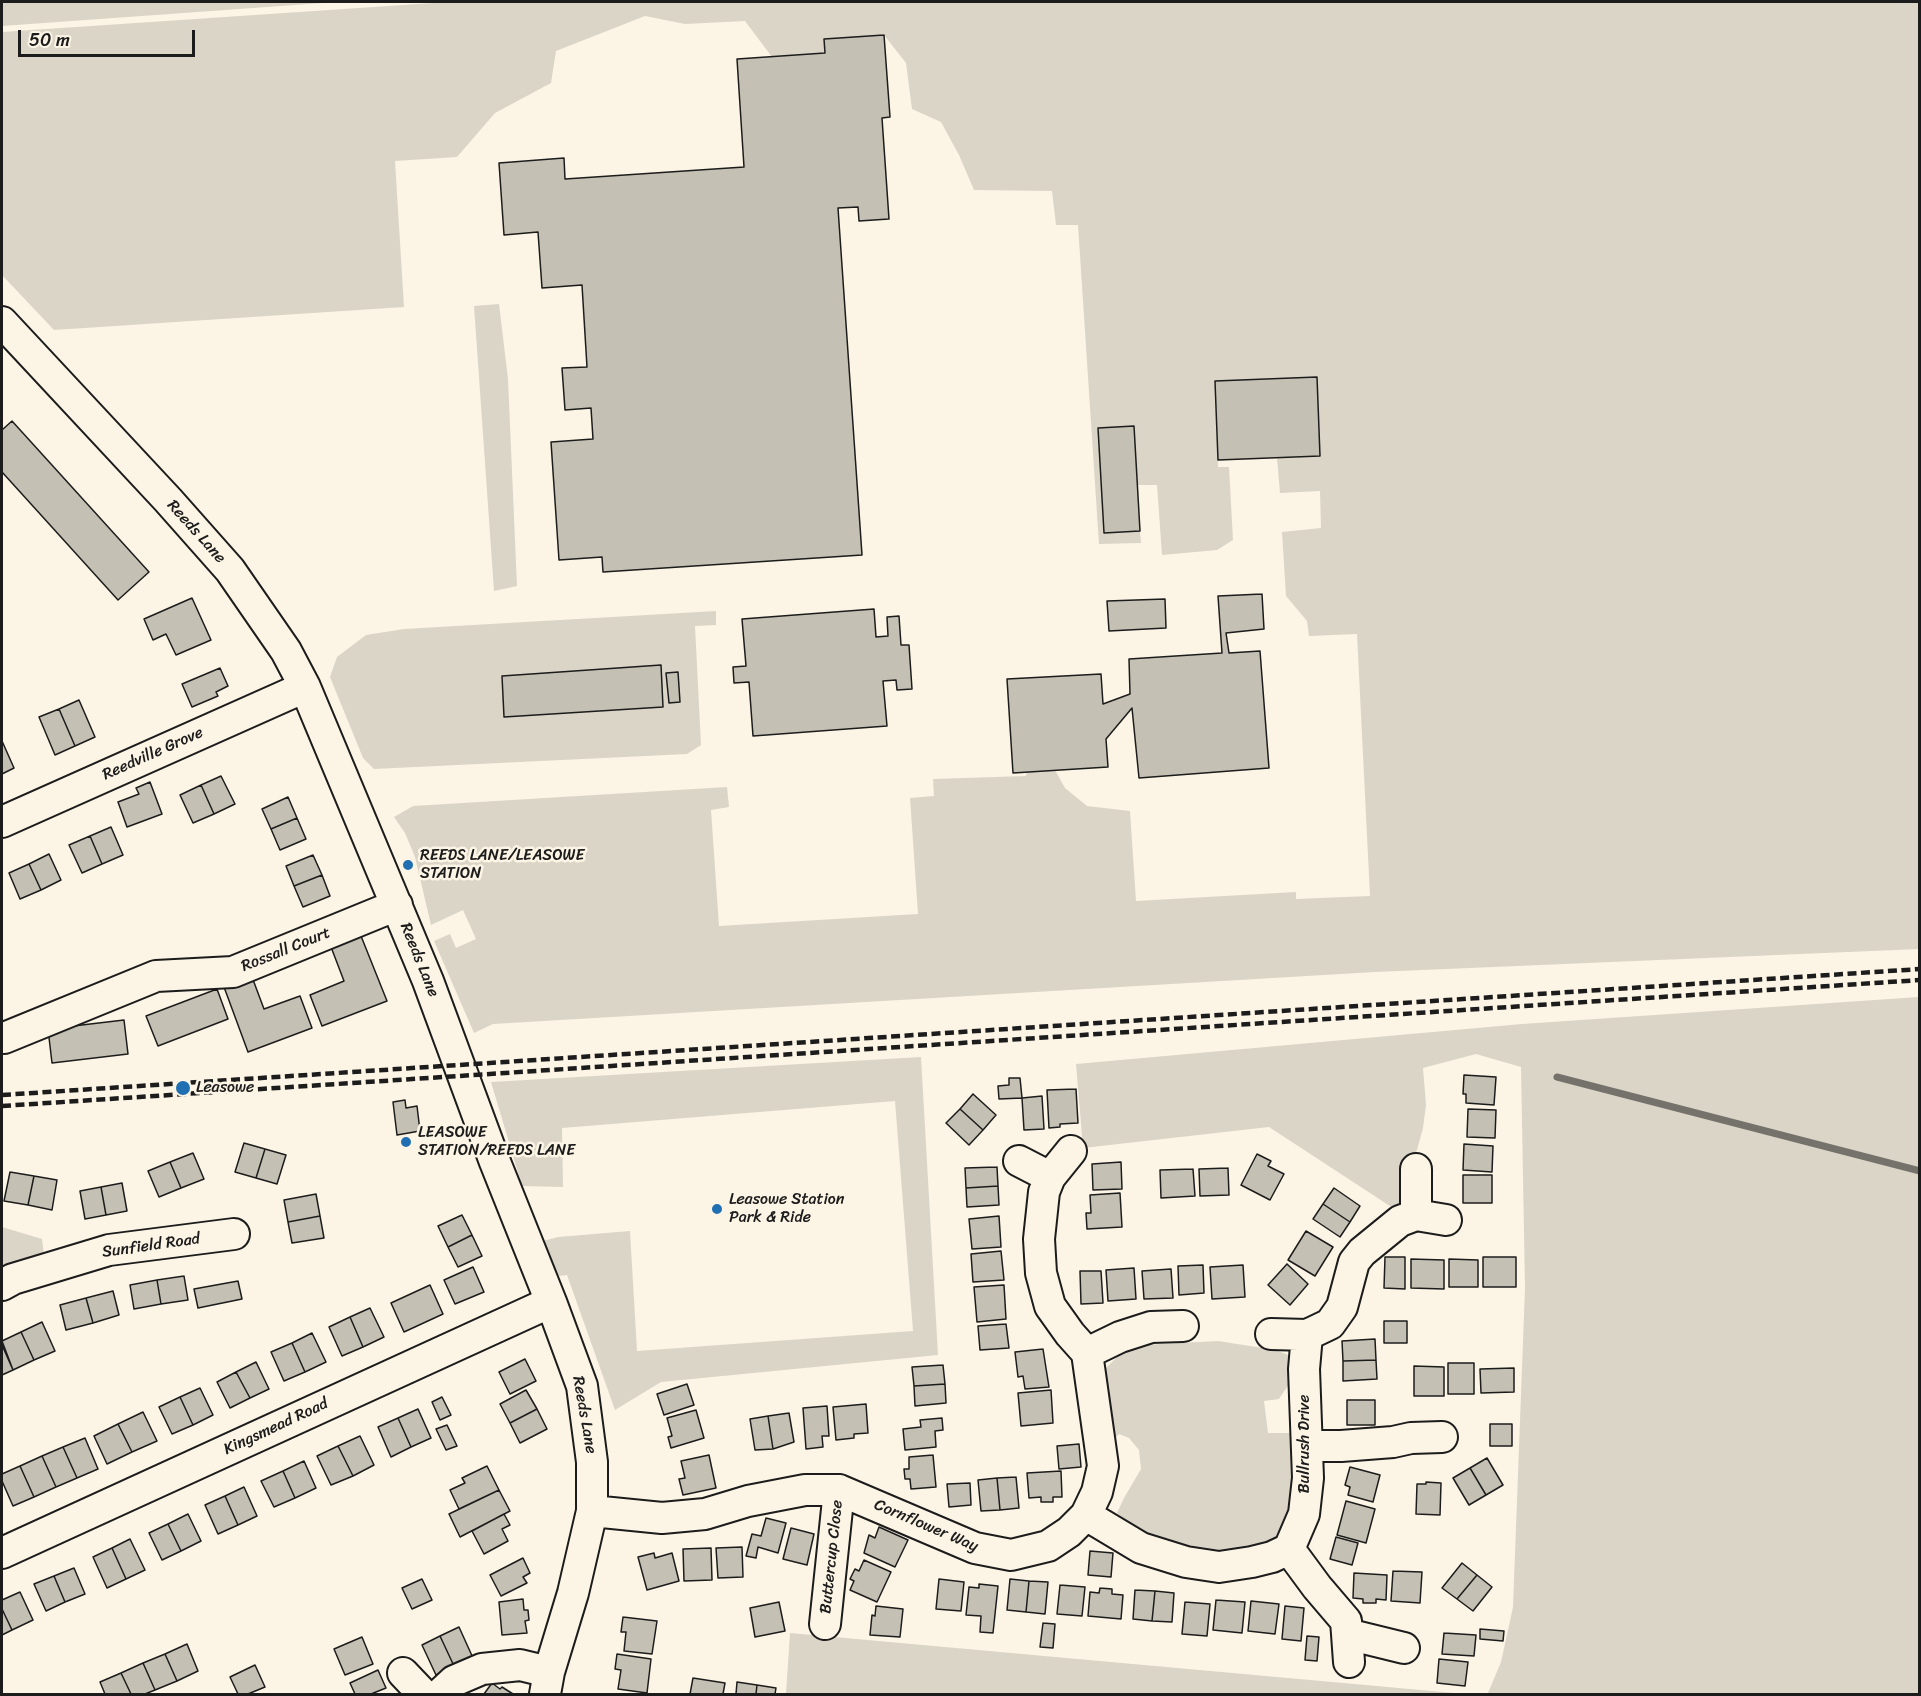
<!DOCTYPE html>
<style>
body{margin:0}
#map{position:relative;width:1921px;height:1696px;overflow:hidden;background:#fcf5e5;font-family:Sriracha,sans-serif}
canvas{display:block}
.frame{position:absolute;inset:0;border:3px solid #1c1c1c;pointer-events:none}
.scale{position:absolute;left:18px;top:30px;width:177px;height:27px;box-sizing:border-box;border:3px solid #1c1c1c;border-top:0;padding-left:8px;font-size:18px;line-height:21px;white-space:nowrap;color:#1c1c1c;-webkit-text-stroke:4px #fcf5e5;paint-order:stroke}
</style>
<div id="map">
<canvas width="1921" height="1696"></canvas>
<div class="frame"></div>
<div class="scale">50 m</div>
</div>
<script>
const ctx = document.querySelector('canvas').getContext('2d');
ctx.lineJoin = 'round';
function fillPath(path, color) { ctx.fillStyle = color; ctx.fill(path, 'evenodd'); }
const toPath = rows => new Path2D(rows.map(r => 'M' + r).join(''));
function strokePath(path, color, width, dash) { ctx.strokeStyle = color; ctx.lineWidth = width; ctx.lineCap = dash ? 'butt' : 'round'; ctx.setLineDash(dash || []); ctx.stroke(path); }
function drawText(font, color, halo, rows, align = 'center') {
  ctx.font = font + ' Sriracha,sans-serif'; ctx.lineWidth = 5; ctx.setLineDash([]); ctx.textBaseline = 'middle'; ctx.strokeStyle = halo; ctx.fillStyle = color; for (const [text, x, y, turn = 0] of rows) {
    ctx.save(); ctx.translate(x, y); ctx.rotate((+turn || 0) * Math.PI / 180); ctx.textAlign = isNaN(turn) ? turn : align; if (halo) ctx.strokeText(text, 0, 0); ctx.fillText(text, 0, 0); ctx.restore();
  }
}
fillPath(toPath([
 [2,2,337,2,2,26],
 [448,2,1919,2,1919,949,1375,972,493,1024,474,1033,434,941,450,934,456,948,476,939,463,910,431,925,415,857,405,833,394,817,413,806,727,787,729,807,711,810,719,926,918,914,910,798,934,796,933,779,1026,776,1027,771,1055,770,1065,788,1087,806,1130,811,1136,901,1296,892,1296,899,1370,896,1357,634,1309,636,1307,621,1286,596,1282,532,1321,528,1320,491,1280,493,1277,458,1320,456,1317,377,1215,381,1218,467,1229,467,1233,540,1217,550,1162,555,1157,485,1137,485,1134,426,1098,428,1104,533,1140,531,1141,543,1099,544,1078,225,1056,225,1052,191,974,190,959,155,941,122,912,109,906,63,884,35,824,39,825,53,772,57,745,21,685,24,645,16,556,51,551,83,495,113,457,157,395,161,404,307,54,330,2,275,2,32],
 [499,304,508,379,517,586,494,591,474,306],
 [716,611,716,625,695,626,701,745,687,754,374,769,363,758,330,677,337,657,366,635,404,629],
 [661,666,663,707,504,717,502,676],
 [1919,997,1919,1694,1480,1694,1488,1693,1501,1662,1513,1607,1525,1288,1521,1067,1476,1054,1423,1068,1426,1105,1423,1128,1417,1150,1409,1165,1406,1192,1396,1210,1269,1127,1083,1148,1076,1064,1522,1024],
 [921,1057,938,1355,661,1382,615,1410,567,1275,559,1276,543,1241,558,1237,630,1231,637,1351,913,1331,895,1101,562,1128,563,1187,522,1186,491,1082],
 [2,1227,42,1239,44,1256,5,1272,2,1263],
 [1218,1341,1276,1350,1293,1357,1297,1372,1279,1399,1264,1401,1268,1433,1297,1433,1290,1529,1254,1554,1194,1551,1157,1540,1135,1527,1117,1513,1124,1498,1141,1469,1139,1450,1129,1438,1119,1434,1110,1444,1101,1373,1118,1356,1142,1345],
 [790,1633,1465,1694,786,1694]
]), '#dbd5c8');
strokePath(toPath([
 [1557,1077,1920,1171]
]), '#75726c', 7);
const building = toPath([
 [884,35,890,117,882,118,889,219,859,221,858,207,838,208,862,555,603,572,602,557,559,560,551,442,593,439,591,408,565,410,562,368,587,367,582,285,542,288,538,232,504,235,499,163,564,158,565,179,744,167,737,59,825,53,824,39,884,35],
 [1317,377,1320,456,1218,460,1215,381,1317,377],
 [12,421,149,572,118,600,2,472,2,430,12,421],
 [1134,426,1140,531,1104,533,1098,428,1134,426],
 [1262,594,1264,629,1226,633,1229,653,1260,651,1269,768,1139,778,1132,708,1106,739,1108,767,1013,773,1007,679,1101,674,1103,704,1130,694,1129,659,1222,653,1218,596,1262,594],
 [192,598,211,640,176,655,166,634,153,640,144,619,192,598],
 [1165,599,1166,628,1109,631,1107,601,1165,599],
 [874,609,876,637,888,636,887,617,899,616,901,645,909,645,912,689,897,690,896,680,883,681,887,726,753,736,749,682,734,683,733,667,746,666,742,619,874,609],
 [661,665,663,707,504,717,502,676,661,665],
 [220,668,228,686,216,692,218,696,192,707,182,684,220,668],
 [678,672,680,702,669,703,666,673,678,672],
 [79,700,95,737,75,746,59,709,79,700],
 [59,709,75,746,55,755,39,717,59,709],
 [2,741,14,768,2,774,2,741],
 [221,776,235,804,214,814,201,785,221,776],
 [150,782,162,814,127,827,118,802,139,794,136,788,150,782],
 [201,785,214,814,193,823,180,795,201,785],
 [288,797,297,818,271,829,262,809,288,797],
 [297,818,306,839,280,850,271,829,297,818],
 [111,827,123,855,102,864,90,836,111,827],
 [90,836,102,864,82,873,69,845,90,836],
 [49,854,61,880,41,890,29,864,49,854],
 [313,855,322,875,294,886,286,866,313,855],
 [29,864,41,890,20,899,9,873,29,864],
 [322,875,330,896,303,907,294,886,322,875],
 [361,936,387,1001,322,1026,310,995,344,981,331,947,361,936],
 [252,977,264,1009,300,996,312,1028,248,1052,224,987,252,977],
 [217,989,228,1019,158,1046,146,1016,217,989],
 [124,1020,128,1054,52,1063,48,1029,124,1020],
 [1464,1075,1496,1077,1494,1105,1466,1103,1466,1094,1463,1094,1464,1075],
 [1009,1078,1020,1078,1022,1098,999,1099,998,1086,1009,1085,1009,1078],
 [1076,1089,1078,1123,1060,1124,1060,1127,1049,1128,1047,1090,1076,1089],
 [973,1094,996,1115,983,1130,960,1109,973,1094],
 [1042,1096,1044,1129,1024,1130,1022,1098,1042,1096],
 [405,1100,406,1108,417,1106,420,1131,397,1135,393,1102,405,1100],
 [960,1109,983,1130,969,1145,946,1123,960,1109],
 [1468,1109,1496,1110,1495,1138,1467,1137,1468,1109],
 [244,1143,265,1149,256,1178,235,1172,244,1143],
 [1464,1144,1493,1146,1492,1172,1463,1170,1464,1144],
 [265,1149,286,1155,277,1184,256,1178,265,1149],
 [193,1153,204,1179,181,1188,170,1162,193,1153],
 [1257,1154,1271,1161,1268,1166,1284,1174,1270,1200,1241,1185,1257,1154],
 [170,1162,181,1188,159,1197,148,1171,170,1162],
 [1121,1162,1122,1189,1093,1190,1092,1164,1121,1162],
 [997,1167,998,1186,966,1188,965,1168,997,1167],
 [1228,1168,1229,1195,1200,1196,1199,1169,1228,1168],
 [1193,1169,1195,1196,1161,1198,1160,1170,1193,1169],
 [10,1172,34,1176,28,1205,4,1201,10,1172],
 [1463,1175,1492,1175,1492,1203,1463,1203,1463,1175],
 [34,1176,57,1180,52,1210,28,1205,34,1176],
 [122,1183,127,1211,106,1215,101,1187,122,1183],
 [998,1186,999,1205,967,1207,966,1188,998,1186],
 [101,1187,106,1215,85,1219,80,1191,101,1187],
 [1334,1188,1360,1206,1350,1222,1323,1204,1334,1188],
 [1120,1193,1122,1227,1087,1229,1086,1213,1091,1213,1090,1195,1120,1193],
 [316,1194,320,1216,288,1222,284,1200,316,1194],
 [1323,1204,1350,1222,1340,1237,1313,1219,1323,1204],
 [462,1215,472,1235,448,1247,438,1226,462,1215],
 [320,1216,324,1238,292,1243,288,1222,320,1216],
 [999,1216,1001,1247,972,1249,969,1219,999,1216],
 [1306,1231,1333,1247,1315,1276,1288,1260,1306,1231],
 [472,1235,482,1256,458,1267,448,1247,472,1235],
 [1001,1251,1004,1280,973,1282,971,1254,1001,1251],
 [1385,1257,1405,1257,1405,1289,1384,1288,1385,1257],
 [1483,1257,1516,1257,1516,1287,1483,1287,1483,1257],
 [1411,1259,1444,1260,1444,1289,1411,1288,1411,1259],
 [1449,1259,1478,1260,1478,1287,1449,1287,1449,1259],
 [1287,1264,1308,1284,1290,1305,1268,1285,1287,1264],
 [1203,1265,1204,1293,1179,1295,1178,1266,1203,1265],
 [1243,1265,1245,1297,1212,1299,1210,1267,1243,1265],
 [473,1267,484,1292,455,1304,444,1280,473,1267],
 [1134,1268,1136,1299,1108,1301,1106,1270,1134,1268],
 [1171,1269,1173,1298,1144,1299,1142,1271,1171,1269],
 [1080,1271,1101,1271,1103,1303,1081,1304,1080,1271],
 [184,1276,188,1300,161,1304,157,1280,184,1276],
 [157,1280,161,1304,134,1309,130,1285,157,1280],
 [238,1281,242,1299,198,1308,194,1289,238,1281],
 [430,1285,443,1314,404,1332,391,1303,430,1285],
 [1004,1285,1006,1319,977,1322,974,1287,1004,1285],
 [113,1291,119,1315,93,1323,86,1298,113,1291],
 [86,1298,93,1323,66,1330,60,1305,86,1298],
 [370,1308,384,1337,363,1347,350,1317,370,1308],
 [350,1317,363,1347,342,1356,329,1327,350,1317],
 [1384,1321,1407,1321,1407,1343,1384,1343,1384,1321],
 [42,1322,55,1351,34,1360,21,1332,42,1322],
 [1006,1324,1009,1348,980,1350,978,1326,1006,1324],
 [21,1332,34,1360,13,1370,2,1341,21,1332],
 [312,1333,326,1362,305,1372,292,1343,312,1333],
 [1375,1339,1376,1360,1343,1361,1342,1341,1375,1339],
 [292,1343,305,1372,284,1381,271,1352,292,1343],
 [2,1345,13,1370,2,1375,2,1345],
 [1043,1349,1049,1387,1025,1389,1023,1376,1018,1377,1015,1352,1043,1349],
 [525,1359,536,1381,510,1394,499,1372,525,1359],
 [1376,1360,1377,1379,1343,1381,1343,1361,1376,1360],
 [256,1362,269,1389,250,1398,236,1372,256,1362],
 [1448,1363,1474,1363,1474,1394,1448,1394,1448,1363],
 [943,1365,945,1384,914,1386,912,1367,943,1365],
 [1414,1366,1444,1367,1444,1396,1414,1396,1414,1366],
 [1514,1368,1514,1392,1481,1393,1480,1369,1514,1368],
 [236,1372,250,1398,230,1408,217,1382,236,1372],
 [687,1384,694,1405,664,1415,657,1394,687,1384],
 [945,1384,946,1403,915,1406,914,1386,945,1384],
 [200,1388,213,1415,193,1425,180,1397,200,1388],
 [526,1390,537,1409,510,1423,500,1404,526,1390],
 [1051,1390,1053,1423,1021,1426,1018,1393,1051,1390],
 [180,1397,193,1425,172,1434,159,1407,180,1397],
 [442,1397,451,1415,440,1420,432,1402,442,1397],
 [1347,1400,1375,1400,1375,1425,1347,1425,1347,1400],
 [866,1404,868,1433,854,1434,854,1438,836,1440,833,1407,866,1404],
 [827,1406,829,1436,822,1436,823,1447,806,1449,803,1408,827,1406],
 [418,1409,431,1438,411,1447,398,1418,418,1409],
 [537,1409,547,1429,520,1443,510,1423,537,1409],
 [696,1410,704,1438,671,1448,668,1437,672,1436,667,1418,696,1410],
 [143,1412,157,1441,132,1452,118,1424,143,1412],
 [789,1413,794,1442,773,1449,768,1416,789,1413],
 [768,1416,773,1449,755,1450,750,1419,768,1416],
 [398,1418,411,1447,391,1457,378,1427,398,1418],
 [942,1418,943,1430,935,1431,936,1447,905,1450,903,1429,921,1427,920,1420,942,1418],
 [118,1424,132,1452,107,1464,94,1436,118,1424],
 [1490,1424,1512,1424,1512,1446,1490,1446,1490,1424],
 [447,1425,457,1446,446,1450,436,1429,447,1425],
 [360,1436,374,1465,353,1476,338,1446,360,1436],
 [85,1438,98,1469,77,1478,63,1447,85,1438],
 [1079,1444,1081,1467,1059,1469,1057,1446,1079,1444],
 [338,1446,353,1476,331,1485,317,1456,338,1446],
 [63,1447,77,1478,56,1487,42,1456,63,1447],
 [709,1455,716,1488,683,1495,679,1479,685,1478,681,1461,709,1455],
 [933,1455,936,1487,911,1489,910,1479,905,1479,904,1469,909,1469,909,1457,933,1455],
 [42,1456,56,1487,34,1497,20,1466,42,1456],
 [1487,1458,1503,1485,1486,1495,1470,1468,1487,1458],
 [304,1461,316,1488,295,1498,283,1471,304,1461],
 [20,1466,34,1497,13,1506,2,1481,2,1474,20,1466],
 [487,1466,499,1490,459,1509,450,1490,465,1483,462,1478,487,1466],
 [1350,1467,1380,1475,1373,1502,1348,1495,1350,1487,1345,1485,1350,1467],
 [1470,1468,1486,1495,1469,1505,1453,1478,1470,1468],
 [283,1471,295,1498,274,1507,261,1481,283,1471],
 [1061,1471,1062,1497,1053,1497,1053,1502,1041,1502,1041,1497,1029,1498,1027,1473,1061,1471],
 [1016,1477,1019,1508,1000,1510,997,1478,1016,1477],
 [997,1478,1000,1510,981,1511,978,1480,997,1478],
 [1426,1482,1441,1483,1440,1515,1416,1514,1417,1484,1426,1484,1426,1482],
 [970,1483,971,1505,949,1507,947,1484,970,1483],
 [244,1487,257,1516,238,1525,225,1496,244,1487],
 [499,1490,510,1511,460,1537,449,1514,499,1490],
 [225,1496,238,1525,218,1534,205,1505,225,1496],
 [1346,1501,1375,1509,1366,1543,1337,1535,1346,1501],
 [188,1514,201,1541,181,1551,168,1524,188,1514],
 [504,1514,510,1525,502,1529,508,1541,484,1554,472,1531,504,1514],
 [766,1518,786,1523,778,1553,758,1547,756,1558,746,1556,752,1534,761,1536,766,1518],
 [168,1524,181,1551,162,1560,149,1533,168,1524],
 [879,1527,908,1540,895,1567,864,1553,869,1535,875,1538,879,1527],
 [791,1528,814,1534,807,1565,783,1559,791,1528],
 [1336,1537,1358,1543,1352,1565,1330,1559,1336,1537],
 [130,1539,145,1570,126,1579,112,1548,130,1539],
 [742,1547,743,1577,718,1578,716,1548,742,1547],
 [112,1548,126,1579,107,1588,93,1557,112,1548],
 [711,1548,712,1580,684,1581,683,1549,711,1548],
 [1090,1551,1113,1553,1111,1577,1088,1575,1090,1551],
 [654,1553,655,1558,672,1553,679,1581,647,1590,638,1557,654,1553],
 [523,1558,530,1573,523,1577,527,1583,501,1596,490,1575,523,1558],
 [864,1560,891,1572,877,1602,850,1590,854,1581,850,1579,855,1569,859,1571,864,1560],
 [1462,1563,1477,1575,1457,1599,1442,1588,1462,1563],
 [74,1568,85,1594,65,1602,54,1576,74,1568],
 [1393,1571,1422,1572,1420,1603,1391,1601,1393,1571],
 [1354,1573,1387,1575,1386,1600,1376,1599,1376,1603,1363,1603,1363,1599,1353,1598,1354,1573],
 [1477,1575,1492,1587,1473,1611,1457,1599,1477,1575],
 [54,1576,65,1602,46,1611,34,1584,54,1576],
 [422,1579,432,1600,412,1609,402,1588,422,1579],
 [939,1579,964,1582,961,1611,936,1609,939,1579],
 [1010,1579,1029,1581,1026,1612,1007,1610,1010,1579],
 [1029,1581,1048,1582,1045,1614,1026,1612,1029,1581],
 [979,1584,998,1586,993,1633,980,1632,981,1616,966,1615,969,1587,979,1588,979,1584],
 [1060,1585,1085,1587,1082,1616,1057,1614,1060,1585],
 [1100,1588,1112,1589,1112,1594,1123,1595,1121,1619,1088,1616,1090,1592,1099,1593,1100,1588],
 [1135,1590,1155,1591,1152,1621,1133,1619,1135,1590],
 [1155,1591,1174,1593,1172,1622,1152,1621,1155,1591],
 [20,1592,33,1620,12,1630,2,1609,2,1600,20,1592],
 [523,1599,524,1610,528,1610,529,1620,525,1621,527,1633,502,1635,499,1602,523,1599],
 [1216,1600,1245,1602,1242,1633,1213,1630,1216,1600],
 [1251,1601,1279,1604,1275,1634,1248,1631,1251,1601],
 [779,1602,785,1631,755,1637,750,1608,779,1602],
 [1185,1602,1210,1604,1207,1636,1182,1634,1185,1602],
 [876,1606,903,1609,900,1637,870,1635,872,1615,875,1616,876,1606],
 [1285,1606,1304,1608,1301,1641,1282,1639,1285,1606],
 [2,1609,12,1630,2,1635,2,1609],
 [623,1617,657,1621,652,1654,624,1651,626,1632,621,1632,623,1617],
 [1043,1623,1055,1624,1053,1648,1040,1647,1043,1623],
 [459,1627,473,1658,454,1666,440,1636,459,1627],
 [1480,1629,1504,1631,1503,1641,1480,1639,1480,1629],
 [1444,1633,1476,1635,1474,1656,1442,1654,1444,1633],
 [440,1636,454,1666,436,1675,422,1645,440,1636],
 [1307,1636,1319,1637,1317,1661,1305,1660,1307,1636],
 [362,1637,373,1664,345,1675,334,1649,362,1637],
 [187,1644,198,1671,177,1681,165,1654,187,1644],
 [165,1654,177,1681,155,1690,143,1663,165,1654],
 [617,1654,651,1659,647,1693,618,1689,621,1670,615,1669,617,1654],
 [1439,1659,1468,1662,1465,1686,1437,1683,1439,1659],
 [143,1663,155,1690,145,1694,131,1694,121,1673,143,1663],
 [255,1665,265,1687,248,1694,238,1694,230,1677,255,1665],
 [378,1670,386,1688,371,1694,355,1694,350,1683,378,1670],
 [121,1673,131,1694,105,1694,100,1682,121,1673],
 [693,1678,725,1683,723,1694,690,1694,693,1678],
 [737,1682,757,1685,756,1694,736,1694,737,1682],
 [492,1683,500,1689,502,1687,513,1694,484,1694,492,1683],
 [757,1685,776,1688,775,1694,756,1694,757,1685]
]);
fillPath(building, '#c4c0b3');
strokePath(building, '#1c1c1c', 1.5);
const minor = toPath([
 [2,322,168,500,230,570,286,651,305,687,428,981,495,1162,551,1302,582,1386,592,1462,592,1511,573,1593,549,1672,545,1694],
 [2,822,305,687],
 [4,1038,156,976,233,972,397,905],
 [1019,1161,1050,1177],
 [1416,1215,1446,1220],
 [2,1285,13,1279,109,1250,234,1234],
 [1271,1334,1307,1335],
 [1087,1353,1120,1337,1151,1327,1183,1326],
 [1308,1446,1341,1446,1393,1442,1411,1438,1442,1437],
 [592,1511,662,1518,705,1514,748,1501,805,1490,839,1490,975,1548,1011,1555,1048,1546,1069,1532,1086,1515,1097,1492,1103,1466,1087,1353,1070,1334,1050,1306,1041,1273,1039,1239,1044,1192,1050,1177,1071,1151],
 [1086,1515,1141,1548,1186,1562,1219,1567,1252,1562,1272,1557,1289,1549,1304,1514,1308,1478,1304,1369,1307,1335,1330,1324,1342,1307,1354,1262,1362,1252,1400,1221,1416,1215,1416,1169],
 [1289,1549,1317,1587,1346,1621,1347,1634],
 [2,1553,551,1302],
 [825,1624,839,1490],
 [1349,1662,1347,1634,1404,1648],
 [403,1673,423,1694],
 [440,1694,454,1681,482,1669,520,1665,549,1672]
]);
strokePath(minor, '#1c1c1c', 34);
strokePath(minor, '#fcf5e5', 30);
strokePath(toPath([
 [2,1095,1920,969],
 [2,1106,1920,980]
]), '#1c1c1c', 4.5, [9, 4.5]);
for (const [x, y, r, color] of [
 [408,865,6,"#1f6fb2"],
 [183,1088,8,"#1f6fb2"],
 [406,1142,6,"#1f6fb2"],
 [717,1209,6,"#1f6fb2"]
]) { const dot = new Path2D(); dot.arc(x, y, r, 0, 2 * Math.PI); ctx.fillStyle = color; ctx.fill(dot); strokePath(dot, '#fcf5e5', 2); }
drawText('16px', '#1c1c1c', '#fcf5e5', [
 ["Reeds Lane",196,532,48],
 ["Reedville Grove",153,754,-24],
 ["Rossall Court",286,950,-22],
 ["Reeds Lane",419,960,68],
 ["Sunfield Road",151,1246,-8],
 ["Reeds Lane",584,1415,80],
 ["Kingsmead Road",276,1427,-25],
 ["Bullrush Drive",1305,1444,-90],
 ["Cornflower Way",926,1526,23],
 ["Buttercup Close",832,1557,-84]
]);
drawText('16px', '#1c1c1c', '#fcf5e5', [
 ["REEDS LANE/LEASOWE",420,856],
 ["STATION",420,874],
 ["Leasowe",196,1088],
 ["LEASOWE",418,1133],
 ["STATION/REEDS LANE",418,1151],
 ["Leasowe Station",729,1200],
 ["Park & Ride",729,1218]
], 'left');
</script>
